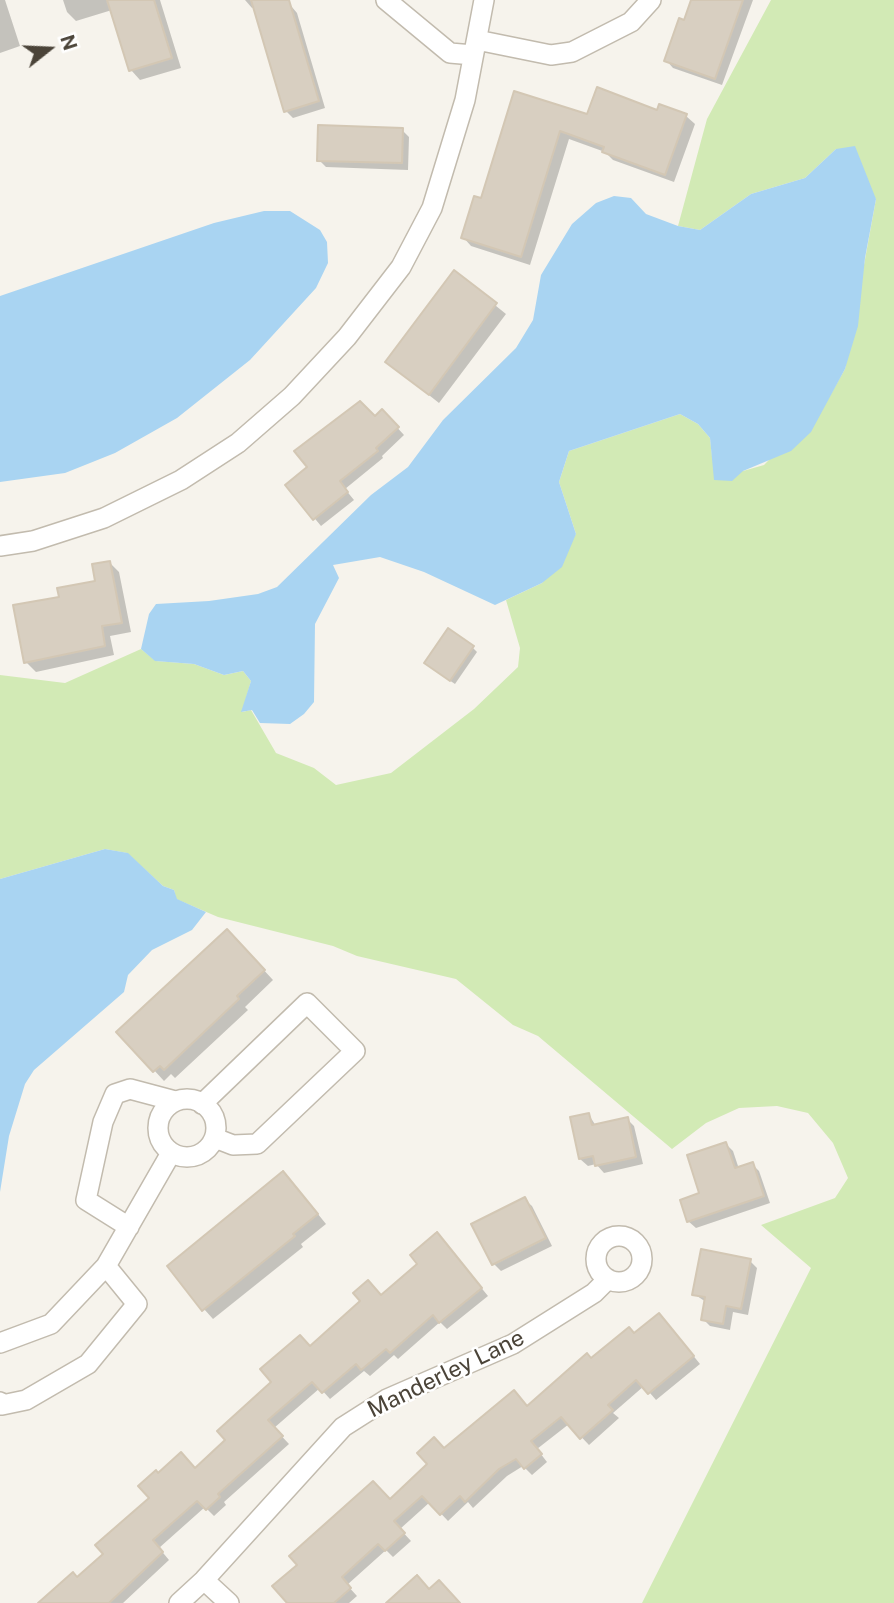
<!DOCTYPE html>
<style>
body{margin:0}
#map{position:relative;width:894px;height:1603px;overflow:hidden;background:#f6f3ec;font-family:"Public Sans",sans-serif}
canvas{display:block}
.north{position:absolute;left:14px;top:14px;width:70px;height:70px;-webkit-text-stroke:5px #fff;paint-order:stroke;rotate:72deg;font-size:19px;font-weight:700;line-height:28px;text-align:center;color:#4b4439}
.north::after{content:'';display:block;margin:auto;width:24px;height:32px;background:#4b4439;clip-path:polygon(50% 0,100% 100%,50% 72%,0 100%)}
</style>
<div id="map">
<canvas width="894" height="1603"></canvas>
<div class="north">N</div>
</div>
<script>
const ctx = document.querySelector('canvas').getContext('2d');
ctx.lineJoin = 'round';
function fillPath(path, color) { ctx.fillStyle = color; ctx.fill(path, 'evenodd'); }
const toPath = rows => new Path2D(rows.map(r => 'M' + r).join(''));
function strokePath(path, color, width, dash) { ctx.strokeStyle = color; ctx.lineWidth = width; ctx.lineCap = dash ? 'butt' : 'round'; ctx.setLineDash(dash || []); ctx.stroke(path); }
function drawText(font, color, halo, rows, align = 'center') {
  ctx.font = font + ' "Public Sans",sans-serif'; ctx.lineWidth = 5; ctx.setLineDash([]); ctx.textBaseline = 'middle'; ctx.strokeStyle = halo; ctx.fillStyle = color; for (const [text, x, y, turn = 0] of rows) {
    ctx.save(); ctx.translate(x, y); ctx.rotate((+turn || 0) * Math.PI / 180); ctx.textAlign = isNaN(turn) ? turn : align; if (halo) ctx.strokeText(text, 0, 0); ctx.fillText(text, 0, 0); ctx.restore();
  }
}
fillPath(toPath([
 [771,0,894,0,894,1603,642,1603,811,1268,761,1225,835,1198,848,1178,833,1143,808,1113,777,1106,739,1108,706,1123,672,1149,538,1036,513,1025,456,979,357,956,333,946,218,917,176,899,174,890,163,886,127,853,105,849,0,879,0,675,65,683,141,649,156,661,194,664,224,675,243,671,251,681,242,712,251,710,276,753,314,768,336,785,391,773,474,709,518,667,520,648,506,600,542,583,576,534,559,482,569,451,680,414,698,424,710,438,712,456,743,471,764,465,828,399,845,369,876,199,836,149,805,178,751,194,700,230,678,226,707,119]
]), '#d2eab5');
fillPath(toPath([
 [855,146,876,199,865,258,858,326,845,369,811,432,791,451,743,471,732,481,714,480,710,438,698,424,680,414,569,451,559,482,576,534,562,567,542,583,495,605,424,572,380,557,333,565,339,578,315,624,314,702,304,714,290,724,260,723,252,710,241,712,251,681,243,671,224,675,194,664,155,661,141,649,149,614,156,604,209,601,258,594,277,587,371,495,408,467,443,420,516,348,533,320,541,275,572,224,596,203,614,196,631,198,646,214,678,226,700,230,751,194,805,178,836,149],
 [264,211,290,211,320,230,327,242,328,263,316,288,250,360,177,418,115,453,65,473,0,482,0,296,214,223],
 [105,849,128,853,163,886,174,890,177,899,206,912,192,930,152,950,128,975,124,992,34,1070,25,1084,9,1136,0,1192,0,879]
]), '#a9d4f2');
fillPath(toPath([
 [0,0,5,0,20,46,0,53],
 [63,0,160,0,181,68,140,80,131,70,112,10,76,21,67,12],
 [245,0,286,0,297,13,325,108,293,118,286,111,255,7,252,8],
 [694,0,753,0,722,85,673,68,666,60],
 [515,93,588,116,658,112,686,116,695,124,674,182,613,160,605,152,569,139,530,265,471,246,463,237,482,200],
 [402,130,409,137,408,170,326,167,319,160],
 [454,272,506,314,439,403,387,362],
 [382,411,404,435,382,456,383,458,345,489,354,500,321,526,287,485],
 [110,563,119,572,131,632,110,636,114,655,36,672,26,662,61,598,97,582],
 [473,648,477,652,455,684,431,668],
 [237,941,273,980,245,1007,248,1010,175,1078,171,1074,164,1081,119,1032],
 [589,1115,596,1126,627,1119,634,1126,643,1164,604,1173,596,1164,588,1166,580,1159],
 [726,1144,733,1151,739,1169,752,1164,759,1171,770,1203,696,1228,688,1221],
 [293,1183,326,1224,301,1244,303,1247,213,1319,204,1309],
 [524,1199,532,1206,552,1246,501,1271,494,1264,473,1224],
 [444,1242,488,1296,447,1329,440,1322,398,1359,394,1355,370,1376,364,1371,330,1399,320,1388,274,1428,289,1444,224,1502,226,1505,214,1516,205,1507,159,1548,169,1560,123,1603,41,1603,77,1579,106,1555,151,1498,140,1486,181,1454,195,1470,228,1440,310,1348,381,1297],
 [750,1261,757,1268,748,1315,733,1312,730,1330,710,1326,703,1319,706,1302,694,1294],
 [666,1322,700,1364,656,1400,644,1386,613,1413,619,1418,589,1445,569,1424,537,1449,547,1462,532,1475,523,1466,507,1476,473,1508,468,1502,448,1521,430,1502,400,1529,411,1541,393,1557,386,1550,347,1585,357,1596,349,1603,289,1603,444,1450,528,1408,591,1360,635,1334]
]), '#0003');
const building = toPath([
 [107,0,154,0,172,58,129,71,107,0],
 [251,0,289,0,319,101,284,112,251,0],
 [691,0,743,0,715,79,664,61,679,18,684,20,691,0],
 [597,87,657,110,659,104,687,114,665,175,602,152,604,147,560,131,521,257,461,238,474,196,481,198,514,91,587,114,597,87],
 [318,125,403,128,402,163,317,161,318,125],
 [454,270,497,303,429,395,385,362,454,270],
 [360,401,375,416,382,409,399,427,376,448,378,451,340,481,348,492,313,520,285,485,307,467,294,451,360,401],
 [110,561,122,623,102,626,105,646,24,663,13,605,59,597,57,588,95,581,92,564,110,561],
 [448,628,474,646,450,681,424,663,448,628],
 [227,929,265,970,237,996,239,999,164,1070,160,1066,153,1072,116,1032,227,929],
 [589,1113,592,1125,628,1117,636,1157,595,1166,593,1156,579,1159,570,1117,589,1113],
 [726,1142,735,1168,753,1162,764,1196,687,1222,680,1200,699,1193,687,1155,726,1142],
 [283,1171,318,1214,293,1234,295,1236,202,1311,167,1266,283,1171],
 [525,1197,546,1238,492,1265,471,1224,525,1197],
 [437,1232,482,1288,439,1323,433,1315,390,1353,386,1349,361,1370,356,1364,322,1393,312,1382,268,1420,283,1436,218,1494,220,1497,206,1510,197,1501,153,1540,163,1552,109,1603,38,1603,73,1572,77,1577,103,1554,95,1545,149,1498,138,1486,156,1470,158,1473,181,1452,195,1468,225,1440,217,1431,271,1382,260,1369,300,1335,310,1346,360,1301,353,1293,368,1280,381,1295,417,1264,410,1255,437,1232],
 [701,1249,751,1259,741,1309,726,1306,723,1324,701,1320,705,1297,692,1295,701,1249],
 [659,1313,694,1356,648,1394,636,1380,608,1405,613,1410,580,1439,561,1417,531,1441,542,1454,524,1469,516,1459,499,1469,465,1502,460,1496,440,1515,422,1496,394,1521,405,1533,385,1551,378,1544,342,1577,351,1588,334,1603,287,1603,272,1586,297,1565,289,1556,373,1481,390,1499,427,1464,417,1453,434,1437,444,1448,514,1390,527,1406,587,1353,591,1358,629,1327,634,1333,659,1313],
 [417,1575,429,1589,439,1580,460,1603,386,1603,417,1575]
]);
fillPath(building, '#d8cfc1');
strokePath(building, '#d3c7b4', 2);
const street = toPath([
 [386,0,450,53,473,55],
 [477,40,551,55,572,52,631,22,651,0],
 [0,546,33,541,104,518,181,480,238,443,292,396,347,337,401,267,432,208,465,100,484,0],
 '158 1128a29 29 0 1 1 58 0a29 29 0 1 1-58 0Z',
 [202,1104,307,1003,355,1051,257,1144,233,1145,215,1138],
 [129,1227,86,1200,103,1122,115,1094,130,1089,175,1101],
 '596 1259a23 23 0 1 1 46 0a23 23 0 1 1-46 0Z',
 [0,1343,51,1324,106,1266,171,1153],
 [0,1402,2,1405,26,1400,88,1364,137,1304,106,1266],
 [204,1580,229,1603],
 [179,1603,204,1580,343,1427,387,1399,513,1344,594,1293,608,1279]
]);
strokePath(street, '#c2bbae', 22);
strokePath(street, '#fff', 19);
drawText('23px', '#4b4439', '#fff', [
 ["Manderley Lane",446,1374,-26]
]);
</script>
